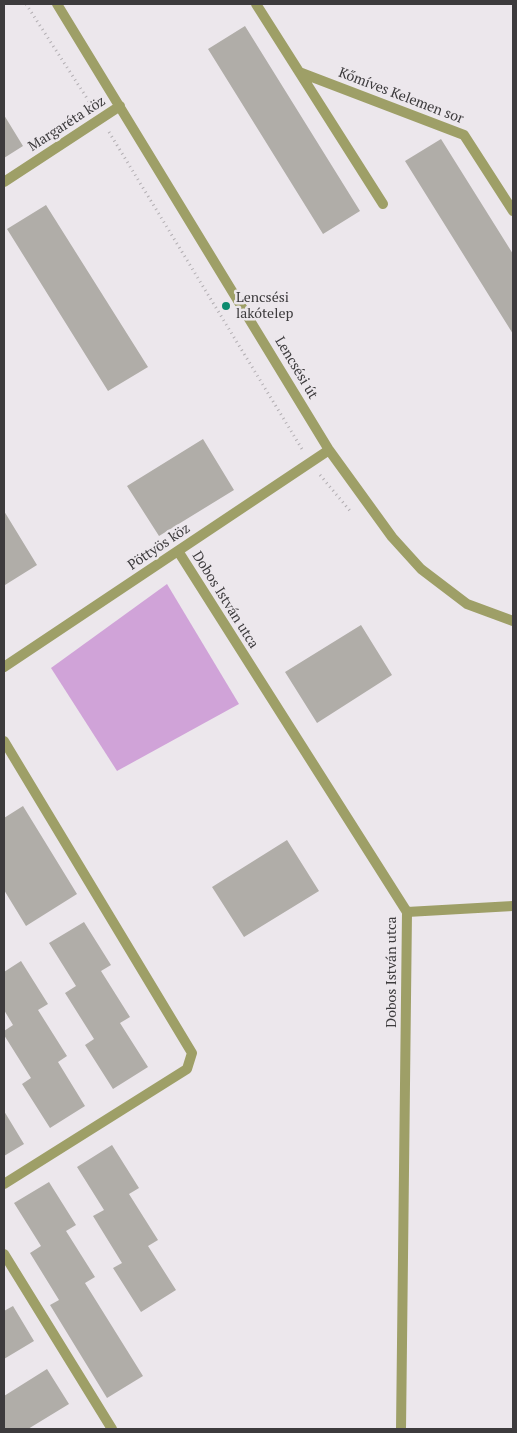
<!DOCTYPE html>
<meta charset="utf-8">
<style>
body{margin:0}
#map{position:relative;width:517px;height:1433px;overflow:hidden;background:#ece7ec;font-family:"PT Serif",serif}
canvas{display:block}
.frame{position:absolute;inset:0;border:5px solid #3d3b3d;pointer-events:none}
</style>
<div id="map">
<canvas width="517" height="1433"></canvas>
<div class="frame"></div>
</div>
<script>
const ctx = document.querySelector('canvas').getContext('2d');
ctx.lineJoin = 'round';
function fillPath(path, color) { ctx.fillStyle = color; ctx.fill(path, 'evenodd'); }
const toPath = rows => new Path2D(rows.map(r => 'M' + r).join(''));
function strokePath(path, color, width, dash) { ctx.strokeStyle = color; ctx.lineWidth = width; ctx.lineCap = dash ? 'butt' : 'round'; ctx.setLineDash(dash || []); ctx.stroke(path); }
function drawText(font, color, halo, rows, align = 'center') {
  ctx.font = font + ' "PT Serif",serif'; ctx.lineWidth = 5; ctx.setLineDash([]); ctx.textBaseline = 'middle'; ctx.strokeStyle = halo; ctx.fillStyle = color; for (const [text, x, y, turn = 0] of rows) {
    ctx.save(); ctx.translate(x, y); ctx.rotate((+turn || 0) * Math.PI / 180); ctx.textAlign = isNaN(turn) ? turn : align; if (halo) ctx.strokeText(text, 0, 0); ctx.fillText(text, 0, 0); ctx.restore();
  }
}
fillPath(toPath([
 [167,584,239,704,117,771,51,668]
]), '#d0a3d8');
fillPath(toPath([
 [245,26,360,211,323,234,208,49],
 [4,115,23,146,4,158],
 [441,139,513,254,513,334,405,161],
 [46,205,148,367,108,391,7,229],
 [203,439,234,490,159,536,127,486],
 [4,511,37,565,5,585,4,583],
 [361,625,392,675,317,723,285,672],
 [23,806,77,894,26,926,4,890,4,818],
 [287,840,319,891,244,937,212,887],
 [84,922,111,965,101,971,130,1017,120,1023,148,1067,113,1089,85,1045,94,1039,65,993,76,986,49,943],
 [21,961,48,1004,38,1010,67,1056,58,1062,85,1106,50,1128,22,1084,31,1078,4,1035,4,1031,13,1025,4,1010,4,972],
 [4,1111,24,1144,4,1156],
 [112,1145,139,1188,129,1194,158,1240,148,1246,176,1290,141,1312,113,1268,122,1263,93,1216,104,1210,77,1167],
 [49,1182,76,1225,66,1231,95,1277,85,1283,143,1376,107,1398,50,1305,59,1300,30,1253,41,1246,14,1203],
 [13,1306,34,1341,4,1359,4,1311],
 [47,1369,69,1404,28,1429,4,1429,4,1396]
]), '#b0ada8');
strokePath(toPath([
 [26,4,92,106],
 [109,132,302,449],
 [320,475,351,512]
]), '#b2aeb2', 3, [1, 4]);
strokePath(toPath([
 [57,4,329,450,392,537,421,569,467,604,513,621],
 [256,4,383,204],
 [299,72,464,135,513,211],
 [4,182,120,106],
 [178,551,407,912,401,1429],
 [4,667,329,450],
 [4,741,192,1053,187,1069,4,1184],
 [407,912,513,906],
 [4,1254,112,1429]
]), '#9e9f67', 10);
for (const [x, y, r, color] of [
 [226,306,5,"#0c8b6f"]
]) { const dot = new Path2D(); dot.arc(x, y, r, 0, 2 * Math.PI); ctx.fillStyle = color; ctx.fill(dot); strokePath(dot, '#ece7ec', 2); }
drawText('14px', '#3d3b3d', '#ece7ec', [
 ["Kőmíves Kelemen sor",401,96,21],
 ["Margaréta köz",67,124,-33],
 ["Lencsési út",296,368,59],
 ["Pöttyös köz",159,547,-34],
 ["Dobos István utca",225,600,58],
 ["Dobos István utca",392,972,-90]
]);
drawText('14px', '#3d3b3d', '#ece7ec', [
 ["Lencsési",236,298],
 ["lakótelep",236,314]
], 'left');
</script>
